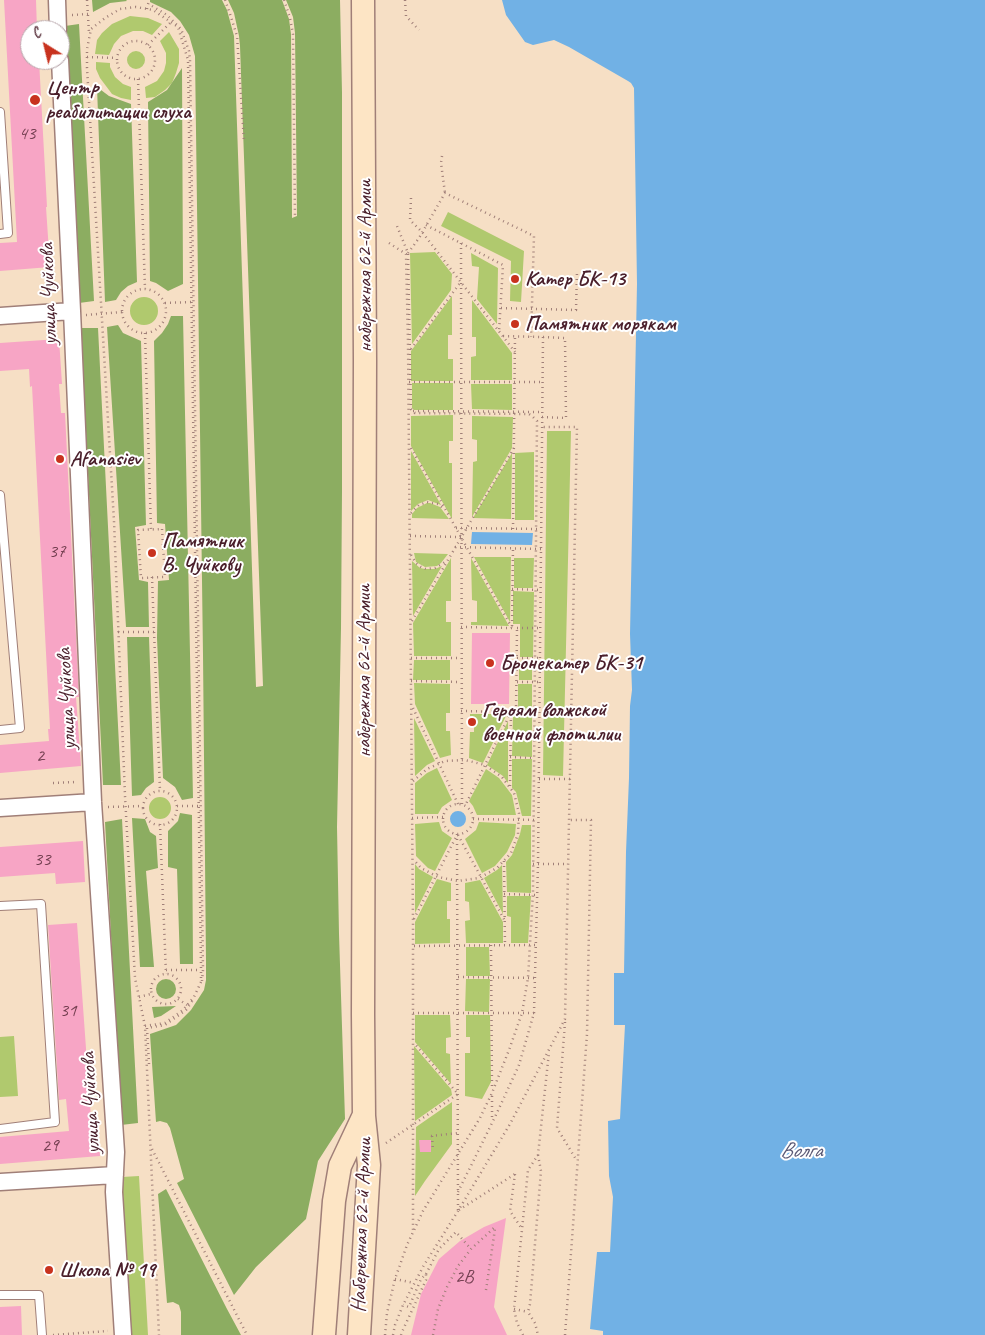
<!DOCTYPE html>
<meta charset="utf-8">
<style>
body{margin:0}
#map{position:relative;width:985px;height:1335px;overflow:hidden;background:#f6dfc5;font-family:Caveat,sans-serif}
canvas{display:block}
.north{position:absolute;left:20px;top:20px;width:50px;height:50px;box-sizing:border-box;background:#fff;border:1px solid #b7a5aa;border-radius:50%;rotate:324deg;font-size:14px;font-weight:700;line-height:20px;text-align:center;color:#4a1f2b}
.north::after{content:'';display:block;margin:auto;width:18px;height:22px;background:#c8321e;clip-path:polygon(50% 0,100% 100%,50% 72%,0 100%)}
</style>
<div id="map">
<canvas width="985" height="1335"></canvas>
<div class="north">С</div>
</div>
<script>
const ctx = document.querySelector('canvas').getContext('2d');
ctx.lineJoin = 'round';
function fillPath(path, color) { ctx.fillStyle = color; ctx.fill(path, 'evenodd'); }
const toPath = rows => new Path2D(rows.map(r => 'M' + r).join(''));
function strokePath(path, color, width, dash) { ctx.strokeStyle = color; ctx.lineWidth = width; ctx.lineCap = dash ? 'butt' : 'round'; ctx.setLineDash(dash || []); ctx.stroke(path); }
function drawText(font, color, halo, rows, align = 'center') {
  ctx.font = font + ' Caveat,sans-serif'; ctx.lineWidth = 4; ctx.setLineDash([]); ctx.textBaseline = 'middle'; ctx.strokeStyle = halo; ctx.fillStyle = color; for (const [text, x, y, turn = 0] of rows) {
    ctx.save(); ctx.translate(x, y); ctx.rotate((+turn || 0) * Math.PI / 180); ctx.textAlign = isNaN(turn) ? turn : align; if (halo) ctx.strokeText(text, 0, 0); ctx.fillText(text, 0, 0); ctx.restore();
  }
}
fillPath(toPath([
 [130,16,148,18,162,24,152,35,143,31,133,31,121,36,114,44,109,55,95,54,97,40,102,33,112,24],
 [169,32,179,49,179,63,176,73,172,83,165,90,155,97,146,98,145,87,157,81,164,71,166,63,166,53,160,41],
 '127 60a9 9 0 1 1 18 0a9 9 0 1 1-18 0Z',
 [96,62,110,63,110,67,115,77,123,84,131,87,131,100,121,98,112,94,100,78,96,69],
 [448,212,524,251,521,302,510,301,511,261,441,226],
 [435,252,452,274,451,290,412,344,410,253],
 [471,253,498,268,497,324,477,299,479,267,472,266],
 [452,296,452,335,448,335,448,359,453,359,453,381,411,381,411,351],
 '130 311a14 14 0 1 1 28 0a14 14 0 1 1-28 0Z',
 [472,300,512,353,512,380,471,380,471,357,476,356,476,337,472,337],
 [412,383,453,383,453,410,414,410,412,408],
 [471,384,512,384,512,410,472,409],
 [453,415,453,441,449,441,449,463,452,463,452,519,411,446,411,416],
 [472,416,513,417,512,448,472,517,473,462,477,461,477,440,472,439],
 [547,431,571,431,563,776,543,775],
 [411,451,441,505,428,500,418,504,411,511],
 [534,452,534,520,515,520,515,453],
 [512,453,511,519,473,518],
 [427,503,430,503,440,507,449,519,412,518,412,514,417,508],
 [414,553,448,554,441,563,437,566,425,567,416,562],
 [474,557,511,557,510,622],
 [451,558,451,601,446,601,446,622,451,622,451,656,414,656,413,623],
 [471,558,509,626,471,625,471,622,477,622,477,601,472,600],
 [514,558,534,558,533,588,514,588],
 [412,561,420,568,425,569,435,569,442,566,413,616],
 [513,591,534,592,533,657,520,657,520,624,513,624],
 [414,660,450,660,450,680,413,680],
 [519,661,532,661,532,680,519,680],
 [414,683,450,684,450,713,446,713,446,731,450,731,451,755,440,758,415,704],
 [518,684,532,684,532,757,512,756,513,715,518,714],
 [470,714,507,714,483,763,469,758,470,732,474,732,474,717,470,716],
 [414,718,435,761,427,765,415,776],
 [508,721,508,783,503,776,487,765],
 [512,759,532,759,531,816,522,816,516,792,512,788],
 [437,768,452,800,442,807,438,814,415,814,415,783,427,773],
 [486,769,499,778,512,795,516,815,477,815,473,806,469,801],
 '149 808a11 11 0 1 1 22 0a11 11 0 1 1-22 0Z',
 [439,822,442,831,452,838,435,871,428,868,416,856,415,824],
 [479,822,516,824,515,835,507,852,495,866,482,873,465,839,476,830],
 [522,825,531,825,531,893,507,892,506,862,512,855,520,834],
 [415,864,419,869,433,877,415,913],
 [502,865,503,914,484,878,497,870],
 [437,879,451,883,451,901,447,901,447,919,450,919,450,943,415,944,415,922],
 [480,880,503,922,503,943,466,943,465,921,470,920,469,902,465,901,465,883],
 [507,896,531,896,528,943,511,943,511,917,507,916],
 [466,947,489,947,490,976,466,976],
 [466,979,490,979,489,1012,465,1011],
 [415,1015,450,1015,451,1037,446,1038,446,1053,450,1054,451,1084,415,1042],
 [466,1015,490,1015,491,1082,482,1099,465,1096,465,1053,470,1053,470,1037,466,1037],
 [14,1036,18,1096,0,1097,0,1037],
 [414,1046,451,1089,452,1095,415,1121],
 [452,1102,452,1144,425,1181,415,1196,416,1127],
 [139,1176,148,1335,131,1335,122,1177]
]), '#b0c96e');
fillPath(toPath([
 [92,0,126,0,127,1,110,3,93,12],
 [150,0,222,0,227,10,234,36,256,687,263,686,240,46,239,36,234,13,228,0,282,0,289,19,291,34,292,218,297,216,295,33,293,17,286,0,340,0,342,93,342,491,341,628,337,827,339,934,345,1119,318,1161,306,1219,256,1267,234,1295,177,1183,184,1179,170,1128,167,1123,160,1121,156,1122,150,1034,176,1025,191,1010,204,990,206,980,206,961,203,655,195,56,189,35,180,21,171,12,150,2],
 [79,24,94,301,79,303,65,26],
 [182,68,183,284,168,291,156,283,150,281,148,102,167,90],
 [97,87,109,96,131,104,137,282,128,286,121,292,116,300,105,302],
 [171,316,183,316,193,798,182,800,175,787,163,778,157,638,158,581,169,580,165,524,157,523,154,341,162,333,168,324],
 [118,325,123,333,141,341,146,525,135,527,139,580,148,582,149,627,126,627,107,327],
 [81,328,98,328,121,785,103,785],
 [127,637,149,637,154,782,146,788,141,795,132,796],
 [180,813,192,815,193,964,180,964,177,869,168,867,168,831,178,821],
 [132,818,145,819,150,832,156,836,158,868,146,871,154,967,140,967],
 [122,819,138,1123,121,1125,105,822],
 '156 989a10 10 0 1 1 20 0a10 10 0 1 1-20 0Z',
 [176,1006,161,1016,154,1018,152,1007],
 [166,1189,227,1309,241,1335,181,1335,181,1312,179,1305,173,1302,167,1303,158,1194]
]), '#8cad61');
fillPath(toPath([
 [502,0,985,0,985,1335,603,1335,603,1331,590,1329,597,1252,610,1252,613,1197,609,1176,608,1121,620,1119,625,1025,614,1025,614,973,624,973,626,852,629,778,630,706,632,690,630,634,637,284,634,88,631,83,628,81,569,47,554,40,533,45,525,42,506,15],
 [472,532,533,533,532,545,471,544],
 '450 819a8 8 0 1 1 16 0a8 8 0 1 1-16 0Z'
]), '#71b1e5');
fillPath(toPath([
 [4,0,36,0,37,30,30,30,30,60,39,60,47,207,46,207,50,267,0,271,0,243,17,242],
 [59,339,62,384,59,384,61,413,65,413,79,697,76,697,81,766,0,773,0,745,49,741,48,729,50,729,32,386,30,387,29,369,0,371,0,343],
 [472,633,510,633,509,704,471,704],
 [83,841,85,882,56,884,55,873,0,877,0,847],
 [77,923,91,1118,97,1118,100,1156,0,1164,0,1137,69,1131,66,1099,59,1100,48,925],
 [419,1140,431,1140,431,1152,420,1152],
 [506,1218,494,1307,507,1335,411,1335,421,1294,439,1259,460,1241,484,1227],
 [21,1306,22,1335,0,1335,0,1307]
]), '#f7a5c5');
const service = toPath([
 [0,112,8,233,0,234],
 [0,495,20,728,0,730],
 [0,906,41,904,55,1122,0,1129],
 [0,1295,39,1295,42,1335]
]);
const minor = toPath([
 [57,0,58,30],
 [60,60,72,311,93,802,116,1152,114,1192,123,1335],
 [0,316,72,311],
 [0,808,93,802],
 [0,1182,115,1175]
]);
const secondary = toPath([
 [324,1335,334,1201,340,1166,363,1117],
 [359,1335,369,1165,364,1116,363,1014,365,360,363,0]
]);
strokePath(service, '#a07f78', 10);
strokePath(minor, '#a07f78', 19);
strokePath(secondary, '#a07f78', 25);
strokePath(toPath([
 [87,0,89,33],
 [225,0,230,14,237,36,244,141],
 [284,0,290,18,293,34,295,216],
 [405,0,406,16,419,30],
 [152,6,167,15,181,29,189,51,190,60,203,970,202,981],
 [147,9,149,0],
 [72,15,88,14],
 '117 60a19 19 0 1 1 38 0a19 19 0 1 1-38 0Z',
 [148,45,171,22],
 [87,57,117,58],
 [138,79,145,289],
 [442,156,441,163,445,193],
 [411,198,410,220,422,232,515,352],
 [426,225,503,265,499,332],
 [389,243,406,254,408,342,413,921,413,1230],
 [461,243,462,804],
 [408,253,419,238,445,193,534,236,531,337],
 '122 311a22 22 0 1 1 44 0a22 22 0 1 1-44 0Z',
 [165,303,191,302],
 [501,308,576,310,577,272],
 [86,315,122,312],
 [145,333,151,530],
 [411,349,460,283],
 [409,382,543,382],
 [413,411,542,412],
 [542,417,566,418,565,338,543,337],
 [411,448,512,628],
 [411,513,419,505,427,502,438,504,444,509],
 [456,528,541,529],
 [162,529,165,577,141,578,138,530,162,529],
 [513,529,515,337],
 [410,536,461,537],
 [455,547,541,549],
 [411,555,416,563,421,567,426,569,435,568,445,562],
 [152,577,160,791],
 [512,589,541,590],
 [412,621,514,448],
 [512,626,513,548],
 [461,627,512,628],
 [517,628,540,628],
 [118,632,154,632],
 [411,658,461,658],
 [517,658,540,658],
 [411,681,461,682],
 [517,682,540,682],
 [413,708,458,804],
 [461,711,511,712,465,806],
 [510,757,534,758],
 [539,779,570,779],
 [413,781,427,769,445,761,465,760,485,765,502,777,514,793,519,813,518,834,511,853,497,868,479,878,458,881,438,877,421,868,414,860],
 [53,783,76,782],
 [510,786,511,712,516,712,517,628],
 '143 808a17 17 0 1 1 34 0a17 17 0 1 1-34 0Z',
 '443 819a15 15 0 1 1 30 0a15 15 0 1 1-30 0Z',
 [177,806,198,806],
 [108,807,143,806],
 [412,818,443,817],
 [473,819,537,820],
 [160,824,166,974],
 [457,834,458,1210],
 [458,835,505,921],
 [504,861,505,946],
 [533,864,567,864],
 [504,894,537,895],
 [414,919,457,835],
 [491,945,492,1090],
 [414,946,536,945],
 [166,970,201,970],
 '151 989a15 15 0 1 1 30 0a15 15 0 1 1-30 0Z',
 [458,977,535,978],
 [139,997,151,994],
 [178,999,187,1005],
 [413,1013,534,1013],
 [565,1022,557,1128,577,1161],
 [145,1026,165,1023,183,1010,194,997,201,982,201,966,188,60,178,27,153,10,136,7,120,9,105,18,91,29,87,49,87,68,114,521,125,796,135,978,145,1026,159,1335],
 [149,1064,147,1028,165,1025,186,1010,193,1000],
 [492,1096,492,1120],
 [431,1136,458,1133],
 [432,1136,433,1151],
 [386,1143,458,1094,414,1043],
 [152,1149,247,1335],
 [538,1155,541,1171,530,1304,528,1312,535,1323,538,1335],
 [515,1174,510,1211,522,1229],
 [458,1192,495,1117,519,1065,534,1013,538,864,543,337,503,336],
 [459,1210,515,1174],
 [426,1274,439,1249,456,1232,471,1249],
 [395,1279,414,1283],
 [486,1290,495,1229],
 [514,1309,528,1312],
 [53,1335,108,1331],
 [385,1335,387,1313,395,1279,407,1245,423,1211,480,1118,492,1093,509,1050,522,1013,528,978,533,892,537,421,532,416,529,414,415,413,411,409,408,253,397,226],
 [393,1335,395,1325,403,1305,424,1265,458,1211,510,1124,565,1019,577,427,542,427],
 [401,1335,402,1332,426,1280,426,1274,421,1279,409,1307,403,1305],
 [433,1335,438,1309,447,1287,458,1266,471,1249,495,1227],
 [523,1335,517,1323,514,1309,528,1170,538,1155,549,1052],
 [565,1335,587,1034,591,820,569,820]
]), '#a07f78', 2.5, [1, 4]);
strokePath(service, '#fff', 8);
strokePath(minor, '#fff', 16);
strokePath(secondary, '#fde5c5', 22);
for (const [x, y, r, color] of [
 [35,100,6,"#c8321e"],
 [515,279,5,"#c8321e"],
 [515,324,5,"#c8321e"],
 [60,459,5,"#c8321e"],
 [152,553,5,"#c8321e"],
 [490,663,5,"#c8321e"],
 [472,722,5,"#c8321e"],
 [49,1270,5,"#c8321e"]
]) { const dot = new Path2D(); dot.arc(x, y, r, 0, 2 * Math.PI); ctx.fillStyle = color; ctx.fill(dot); strokePath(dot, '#fff', 2); }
drawText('19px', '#754052', null, [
 ["43",27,134],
 ["37",57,552],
 ["2",40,756],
 ["33",42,860],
 ["31",68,1011],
 ["29",50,1146],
 ["2В",464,1277]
]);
drawText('bold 21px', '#4a1f2b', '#fff', [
 ["Центр",46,88],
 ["реабилитации слуха",46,112],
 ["Катер БК-13",525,279],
 ["Памятник морякам",525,324],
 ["Afanasiev",70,459],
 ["Памятник",162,541],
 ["В. Чуйкову",162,565],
 ["Бронекатер БК-31",500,663],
 ["Героям волжской",482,710],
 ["военной флотилии",482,734],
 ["Школа № 19",59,1270]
], 'left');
drawText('21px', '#4a1f2b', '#fff', [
 ["набережная 62-й Армии",365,266,-90],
 ["улица Чуйкова",49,294,-92],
 ["набережная 62-й Армии",364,671,-90],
 ["улица Чуйкова",67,699,-93],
 ["улица Чуйкова",91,1103,-93],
 ["Набережная 62-й Армии",362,1225,-88]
]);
drawText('italic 22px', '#5a5975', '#fff', [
 ["Волга",801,1151]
]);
</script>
